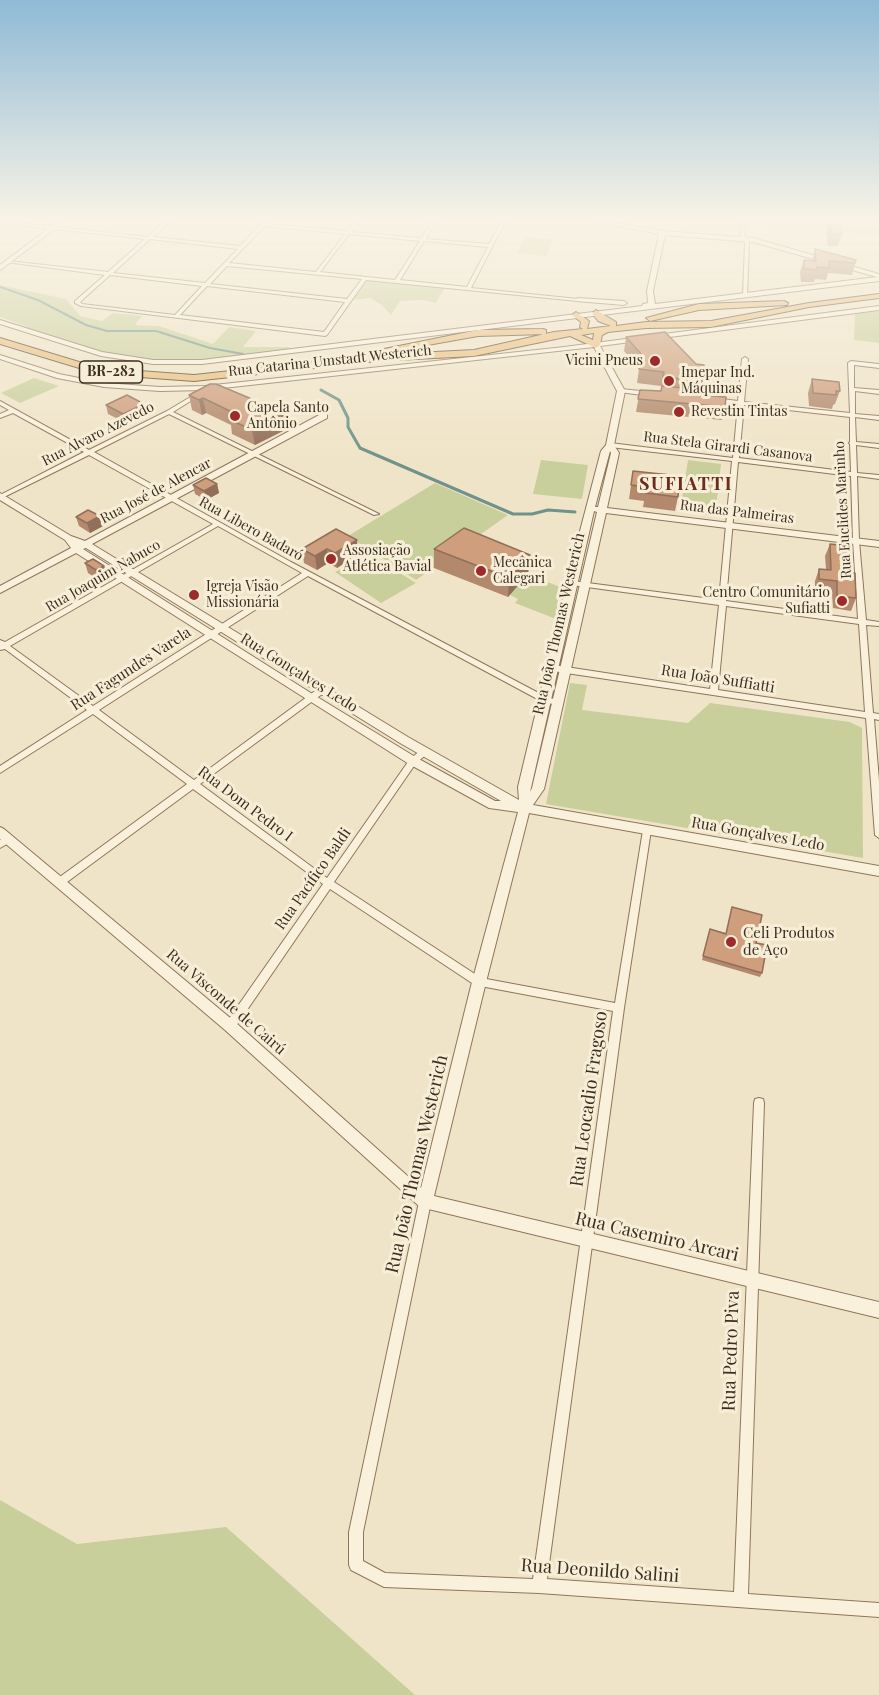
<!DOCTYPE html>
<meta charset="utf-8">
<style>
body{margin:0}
canvas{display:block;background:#f0e4c8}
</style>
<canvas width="879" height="1695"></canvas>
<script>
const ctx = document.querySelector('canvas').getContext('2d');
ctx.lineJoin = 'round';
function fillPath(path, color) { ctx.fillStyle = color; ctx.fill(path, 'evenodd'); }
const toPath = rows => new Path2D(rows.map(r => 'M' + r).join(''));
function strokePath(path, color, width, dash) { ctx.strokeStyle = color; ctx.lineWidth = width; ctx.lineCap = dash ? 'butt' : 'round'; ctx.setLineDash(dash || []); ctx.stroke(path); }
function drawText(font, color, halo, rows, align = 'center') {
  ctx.font = font + ' "Playfair Display",serif'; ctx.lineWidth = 6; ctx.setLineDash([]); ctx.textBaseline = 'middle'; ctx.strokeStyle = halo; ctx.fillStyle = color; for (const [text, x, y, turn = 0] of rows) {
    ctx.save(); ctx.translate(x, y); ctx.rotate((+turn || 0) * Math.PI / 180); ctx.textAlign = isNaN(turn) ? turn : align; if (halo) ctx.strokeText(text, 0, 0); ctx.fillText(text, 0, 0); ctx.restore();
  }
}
fillPath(toPath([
 [752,220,879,220,879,235,752,225],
 [526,237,553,240,546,256,517,253],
 [367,280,445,287,436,303,422,300,400,301,391,315,382,305,370,298,353,300],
 [0,285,66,299,80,316,102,321,113,313,142,316,135,325,159,326,213,344,229,327,256,331,243,347,288,347,298,351,198,361,154,361,101,354,21,328,28,327,0,317],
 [879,311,879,343,854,340,855,314],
 [34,378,59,386,20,403,1,393],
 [541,460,588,465,582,499,533,494],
 [688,460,721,464,715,516,680,511],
 [435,483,508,515,416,580,348,536],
 [369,554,416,583,381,603,335,572],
 [528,574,560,587,556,619,515,603,518,599,510,595],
 [570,683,587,685,582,710,688,723,710,703,850,722,862,728,863,858,546,804],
 [0,1500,77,1544,226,1527,415,1695,0,1695]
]), '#c9cf9b');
strokePath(toPath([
 [0,287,38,300,86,325,107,331,156,331,210,348,243,354]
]), '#6f938a', 2);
strokePath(toPath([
 [321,390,339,400,348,418,348,427,360,448,513,514,532,514,548,510,575,512]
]), '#6f938a', 3);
const minor = toPath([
 [166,220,171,220,153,237,240,246,265,220,270,220,267,224,347,231,355,220,360,220,351,232,421,238,433,220,437,220,426,239,489,244,502,220,506,220,471,288,578,299,580,300,578,301,366,280,327,335,325,336,81,306,75,303,75,301,105,275,6,262,8,261,108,272,145,239,0,223,0,221,148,237,166,220],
 [265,226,345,234,316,272,229,263,265,226],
 [349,234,420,241,395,280,320,272,349,234],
 [150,239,238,249,205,283,113,273,150,239],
 [424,241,488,247,467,287,400,280,424,241],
 [227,266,362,279,347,299,210,284,227,266],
 [110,275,202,286,175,315,82,304,80,302,110,275],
 [207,286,345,302,324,332,180,315,207,286],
 [742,220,746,220,744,234,749,243,747,296,745,297,743,296,745,243,740,234,742,220],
 [745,357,748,359,744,402,850,413,848,363,851,361,879,364,879,368,854,365,854,388,879,390,879,394,855,391,855,414,879,416,879,420,855,417,856,442,879,444,879,448,856,445,857,473,879,475,879,479,857,476,859,541,866,620,879,622,879,626,866,625,873,713,879,714,879,720,874,719,879,781,879,838,875,835,866,718,553,671,549,668,553,665,710,689,719,605,572,585,568,583,572,581,719,600,732,461,610,447,607,445,610,443,733,458,738,404,714,402,711,400,714,398,738,401,742,359,745,357],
 [744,405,850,417,850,442,849,443,850,444,851,472,739,458,744,405],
 [738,462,851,476,853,541,858,619,726,601,738,462],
 [726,606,859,624,865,712,718,690,726,606],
 [621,389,650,392,653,394,650,396,619,392,618,391,621,389],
 [197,393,202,394,173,412,379,514,374,515,169,414,94,452,291,562,548,698,561,700,562,702,558,705,543,702,308,576,99,710,194,780,319,688,325,688,326,690,325,692,200,784,327,878,410,759,421,750,427,750,428,752,427,754,416,763,334,882,481,978,615,1003,643,830,647,827,651,830,624,1008,547,1579,734,1592,754,1103,755,1099,759,1098,763,1099,764,1103,748,1594,879,1603,879,1617,539,1593,384,1587,351,1570,349,1565,349,1532,419,1202,421,1198,425,1196,429,1198,431,1202,363,1532,363,1561,385,1573,533,1579,613,1011,475,985,330,889,234,1029,230,1031,226,1029,225,1026,226,1023,323,884,193,789,63,885,57,885,55,882,57,879,187,784,93,714,0,773,0,766,87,710,5,649,0,650,0,640,5,642,213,524,89,455,0,499,0,495,84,452,13,413,0,418,0,414,9,410,0,405,0,401,89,450,167,411,197,393],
 [218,526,302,573,93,706,10,646,218,526],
 [9,836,12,837,13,839,12,841,0,848,0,840,9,836]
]);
const tertiary = toPath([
 [60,220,67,220,0,270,0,265,60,220],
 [587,220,602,220,662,231,753,238,879,274,879,281,202,364,153,364,101,356,0,324,0,320,102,352,153,360,202,360,642,306,643,304,648,303,647,291,659,234,587,220],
 [665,235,753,242,877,277,655,304,653,291,665,235],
 [578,298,624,301,627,303,624,305,576,301,575,300,578,298],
 [879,306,879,310,600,346,625,391,614,445,619,453,607,508,879,541,879,547,606,513,544,789,533,805,879,866,879,876,529,813,486,982,434,1196,879,1302,879,1318,420,1207,225,1030,0,839,0,827,4,829,235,1022,421,1188,472,982,518,812,489,808,409,764,76,553,0,593,0,586,71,548,65,540,0,500,0,493,71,536,85,541,321,414,327,414,327,418,92,544,408,737,519,800,518,787,569,573,601,451,606,445,617,391,594,347,205,390,160,391,104,387,57,378,0,359,0,355,59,374,104,383,160,387,205,386,564,347,879,306],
 [610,451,611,453,598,507,595,507,610,451],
 [594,511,597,512,532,788,530,792,594,511],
 [86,548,400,743,501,801,495,801,417,758,314,695,83,549,86,548]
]);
const trunk = toPath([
 [879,294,879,298,809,307,711,327,646,328,608,332,602,335,600,345,596,348,570,336,474,356,377,361,194,381,99,374,0,344,0,338,99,368,194,375,377,355,474,350,554,332,583,329,580,327,581,322,572,315,576,312,589,321,587,329,611,326,598,321,592,313,596,310,616,322,616,326,646,322,711,321,809,303,879,294],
 [594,333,593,340,581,335,594,333],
 [784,301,788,303,787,305,699,310,650,321,646,318,699,304,784,301],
 [543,329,546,330,546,334,478,336,383,353,379,350,478,330,543,329]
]);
strokePath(minor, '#8d765c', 2);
strokePath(tertiary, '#8d765c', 2);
strokePath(trunk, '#5b4430', 2);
fillPath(minor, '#faf1dc');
fillPath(tertiary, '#faf1dc');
fillPath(trunk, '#eabe7c');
fillPath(toPath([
 [829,221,842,234,838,246,828,246,826,233],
 [815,249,856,260,852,275,828,273,826,280,815,279,814,282,801,282,800,272,804,260,812,261],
 [626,337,703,381,701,390,701,395,725,407,722,420,636,412,640,390,661,391,661,386,637,383,639,369,624,351],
 [812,379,840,391,835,404,833,405,832,409,809,406,808,393],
 [210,384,287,429,255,445,232,434,231,425,206,413,202,415,192,410,189,395],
 [144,404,147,413,126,423,108,414,106,405],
 [633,471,678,497,675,511,643,507,644,501,629,499],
 [217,484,219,493,206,500,195,494,193,485],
 [100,516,103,526,90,533,79,526,76,517],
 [336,529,358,554,337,568,328,563,317,570,304,563,302,549],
 [830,544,851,573,856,598,851,611,833,608,832,594,815,592,815,581,819,569,826,569,825,556],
 [434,549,530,555,528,574,508,597,434,568],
 [85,563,104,566,107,575,99,580,88,573],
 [732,907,762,973,760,977,702,960,710,929,726,933]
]), '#b2896c');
fillPath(toPath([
 [203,398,206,413,202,415,199,400],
 [144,404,147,413,126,423,123,414],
 [285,413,287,429,255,445,252,430],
 [217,484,219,493,206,500,204,491],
 [100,516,103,526,90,533,87,523],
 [357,540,358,554,337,568,335,553],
 [327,549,328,563,317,570,315,556],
 [530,555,528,574,508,597,509,578],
 [104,566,107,575,99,580,96,570]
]), '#916f58');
const building = toPath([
 [829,221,840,222,842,234,831,233,829,221],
 [815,249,856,260,855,263,829,261,829,268,817,267,817,270,804,269,804,260,816,261,815,249],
 [665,332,696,364,704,365,703,381,663,377,664,372,639,369,642,355,626,337,665,332],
 [812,379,839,382,840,391,836,391,836,395,813,393,812,379],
 [210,384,216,384,285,413,252,430,229,419,238,415,203,398,199,400,189,395,210,384],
 [662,386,702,390,701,395,726,397,725,407,638,399,640,390,661,391,662,386],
 [127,395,144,404,123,414,106,405,127,395],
 [633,471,680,476,678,497,646,493,647,487,631,485,633,471],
 [206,478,217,484,204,491,193,485,206,478],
 [88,510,100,516,87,523,76,517,88,510],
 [464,528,530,555,509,578,434,549,464,528],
 [336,529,357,540,335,553,327,549,315,556,302,549,336,529],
 [830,544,849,546,851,573,855,573,856,598,837,596,837,581,819,579,819,569,831,570,830,544],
 [93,559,104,566,96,570,85,563,93,559],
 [732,907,762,915,756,943,767,945,762,973,703,956,710,929,726,934,732,907]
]);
fillPath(building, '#cf9f7d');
strokePath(building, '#916f58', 1.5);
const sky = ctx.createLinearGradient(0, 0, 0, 458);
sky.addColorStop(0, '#8fbad6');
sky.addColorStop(0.48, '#f8f3e6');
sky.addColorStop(1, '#f8f3e600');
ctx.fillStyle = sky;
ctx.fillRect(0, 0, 879, 458);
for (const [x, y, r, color] of [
 [655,361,6,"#9e2a2b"],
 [669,381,6,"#9e2a2b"],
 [679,412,6,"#9e2a2b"],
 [235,416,6,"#9e2a2b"],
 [331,559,6,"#9e2a2b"],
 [481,571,6,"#9e2a2b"],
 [194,595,6,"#9e2a2b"],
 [842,601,6,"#9e2a2b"],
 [731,942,6,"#9e2a2b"]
]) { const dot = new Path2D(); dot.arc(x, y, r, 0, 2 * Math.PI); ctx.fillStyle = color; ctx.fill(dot); strokePath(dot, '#f7eed8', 2); }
drawText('14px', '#3d2e20', '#f7eed8', [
 ["Rua Catarina Umstadt Westerich",330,361,-6],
 ["Rua Alvaro Azevedo",98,434,-27],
 ["Rua Stela Girardi Casanova",728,447,7],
 ["Rua José de Alencar",156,491,-28],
 ["Rua Euclides Marinho",843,510,-93],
 ["Rua das Palmeiras",737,512,7],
 ["Rua Libero Badaró",251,529,29],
 ["Rua Joaquim Nabuco",103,576,-30]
]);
drawText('14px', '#3d2e20', '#f7eed8', [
 ["Vicini Pneus",643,361,"right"],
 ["Imepar Ind.",681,373],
 ["Máquinas",681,389],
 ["Capela Santo",247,408],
 ["Antônio",247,424],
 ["Revestin Tintas",691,412],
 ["Assosiação",343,551],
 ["Atlética Bavial",343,567],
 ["Mecânica",493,563],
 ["Calegari",493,579],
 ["Igreja Visão",206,587],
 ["Missionária",206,603],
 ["Centro Comunitário",830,593,"right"],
 ["Sufiatti",830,609,"right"]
], 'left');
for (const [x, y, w] of [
 [111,372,63]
]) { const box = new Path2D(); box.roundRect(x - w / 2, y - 11, w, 22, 4.5); ctx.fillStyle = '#f7eed8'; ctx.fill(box); strokePath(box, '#3d2e20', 1.5); }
drawText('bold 14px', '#3d2e20', null, [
 ["BR-282",111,372]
]);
drawText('15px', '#3d2e20', '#f7eed8', [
 ["Rua João Thomas Westerich",559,624,-77],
 ["Rua Fagundes Varela",131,669,-33],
 ["Rua Gonçalves Ledo",299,673,32],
 ["Rua João Suffiatti",718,679,9],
 ["Rua Dom Pedro I",245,804,37],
 ["Rua Gonçalves Ledo",758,834,10],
 ["Rua Pacífico Baldi",313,879,-55],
 ["Rua Visconde de Cairú",226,1002,41]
]);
drawText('15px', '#3d2e20', '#f7eed8', [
 ["Celi Produtos",743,933],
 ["de Aço",743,950]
], 'left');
ctx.letterSpacing = '1.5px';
drawText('bold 18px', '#6b2e1e', '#f7eed8', [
 ["SUFIATTI",686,484]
]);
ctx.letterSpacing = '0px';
drawText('18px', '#3d2e20', '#f7eed8', [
 ["Rua Leocadio Fragoso",589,1099,-82],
 ["Rua João Thomas Westerich",417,1164,-77],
 ["Rua Casemiro Arcari",657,1237,13],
 ["Rua Pedro Piva",731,1351,-88],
 ["Rua Deonildo Salini",600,1571,4]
]);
</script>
